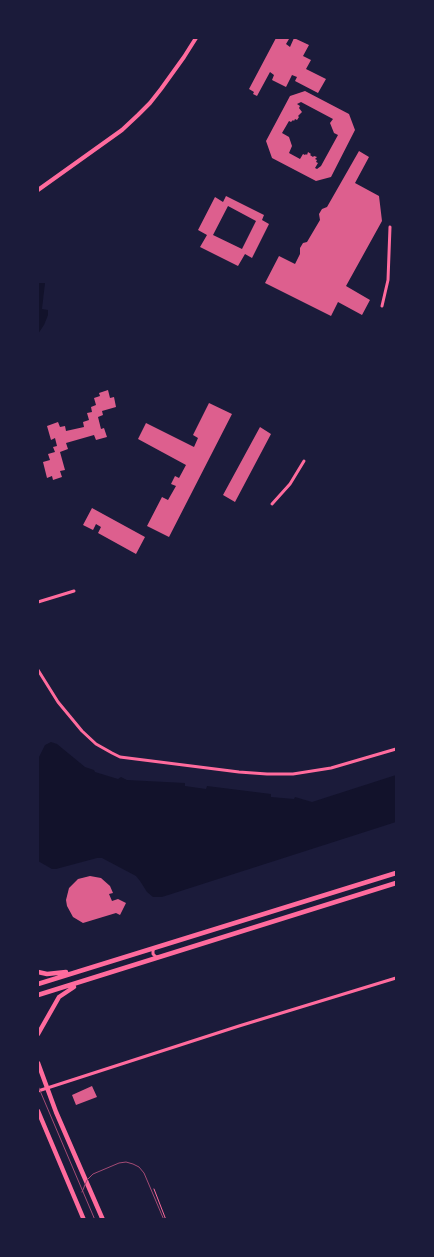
<!DOCTYPE html>
<style>
body{margin:0}
#map{position:relative;width:434px;height:1257px;overflow:hidden;background:#1b1b3a;font-family:"DejaVu Sans",sans-serif}
canvas{display:block}
.frame{position:absolute;inset:0;border:39px solid #1b1b3a;pointer-events:none}
</style>
<div id="map">
<canvas width="434" height="1257"></canvas>
<div class="frame"></div>
</div>
<script>
const ctx = document.querySelector('canvas').getContext('2d');
ctx.lineJoin = 'round';
function fillPath(path, color) { ctx.fillStyle = color; ctx.fill(path, 'evenodd'); }
const toPath = rows => new Path2D(rows.map(r => 'M' + r).join(''));
function strokePath(path, color, width, dash) { ctx.strokeStyle = color; ctx.lineWidth = width; ctx.lineCap = dash ? 'butt' : 'round'; ctx.setLineDash(dash || []); ctx.stroke(path); }
fillPath(toPath([
 [38,283,45,283,42,309,48,310,48,315,44,325,38,334],
 [51,742,57,744,85,767,94,770,95,772,118,779,121,777,127,780,185,783,185,786,206,789,207,786,271,794,271,797,294,799,295,797,312,802,396,775,396,822,162,897,153,897,147,892,140,881,136,876,102,858,97,858,56,869,52,869,38,861,38,759,45,745]
]), '#12122b');
fillPath(toPath([
 [276,38,285,38,289,39,286,44,290,47,294,38,309,45,303,56,311,60,306,69,326,79,318,93,295,81,297,77,292,75,286,87,272,80,274,75,270,72,257,96,253,94,254,92,249,89],
 [305,91,349,114,355,130,331,177,316,181,272,158,266,141,290,96],
 [301,102,333,119,330,123,334,133,338,135,321,166,317,169,315,168,318,163,316,162,317,160,315,159,317,157,314,156,313,157,310,155,311,154,308,152,307,155,306,154,305,155,303,154,300,159,289,153,292,146,289,137,282,133,289,121,291,122,293,120,294,121,295,119,297,120,299,117,298,116,302,112,299,108,300,106,297,104],
 [359,151,369,157,355,183,379,196,382,221,346,286,370,300,362,315,338,302,331,316,265,283,279,256,295,264,300,254,300,248,303,243,307,242,320,220,319,214,322,209,327,207],
 [226,196,264,215,262,220,269,224,252,258,245,254,238,266,200,247,207,235,198,230,215,197,223,202],
 [228,206,256,221,242,249,213,235],
 [108,390,110,398,114,397,116,407,102,411,103,415,98,417,101,429,104,428,107,437,96,440,94,435,66,443,68,449,60,452,65,470,60,471,62,477,53,480,52,476,47,478,43,462,50,460,48,454,55,452,53,447,57,446,55,438,51,440,47,426,58,422,60,427,65,426,66,431,84,427,83,422,89,420,87,413,92,412,91,407,96,405,94,398,100,396,99,393],
 [209,403,232,414,169,537,147,526,162,497,168,500,176,486,171,484,175,476,179,478,186,465,138,439,146,423,194,447,198,438,193,435],
 [260,427,271,434,235,502,223,495],
 [92,508,145,537,136,554,98,533,101,527,96,524,93,530,83,525],
 [90,876,101,878,110,886,113,893,109,894,112,901,118,899,126,903,120,915,116,913,83,923,73,917,67,906,66,900,69,888,78,879],
 [92,1086,97,1097,76,1105,72,1095]
]), '#dd5f8e');
strokePath(toPath([
 [154,1189,166,1220]
]), '#ff6b9d', 1);
strokePath(toPath([
 [382,306,388,280,390,227],
 [272,504,290,484,304,461],
 [38,602,74,591],
 [38,670,58,702,82,731,96,744,112,753,120,757,239,772,267,774,293,774,331,768,396,749],
 [155,948,153,950,153,954,156,957,159,957],
 [38,1091,239,1026,396,978]
]), '#ff6b9d', 3);
strokePath(toPath([
 [38,190,122,130,138,115,150,103,161,89,184,57,196,38]
]), '#ff6b9d', 4);
strokePath(toPath([
 [38,972,47,974,66,972],
 [38,984,396,873],
 [38,995,396,883],
 [38,1034,59,997,74,987],
 [38,1063,56,1112,103,1220],
 [38,1111,84,1220]
]), '#ff6b9d', 4.5);
strokePath(toPath([
 [38,1086,95,1220],
 [82,1192,87,1180,93,1174,119,1163,126,1162,133,1164,139,1167,144,1173,164,1220]
]), '#a44b75', 1);
</script>
